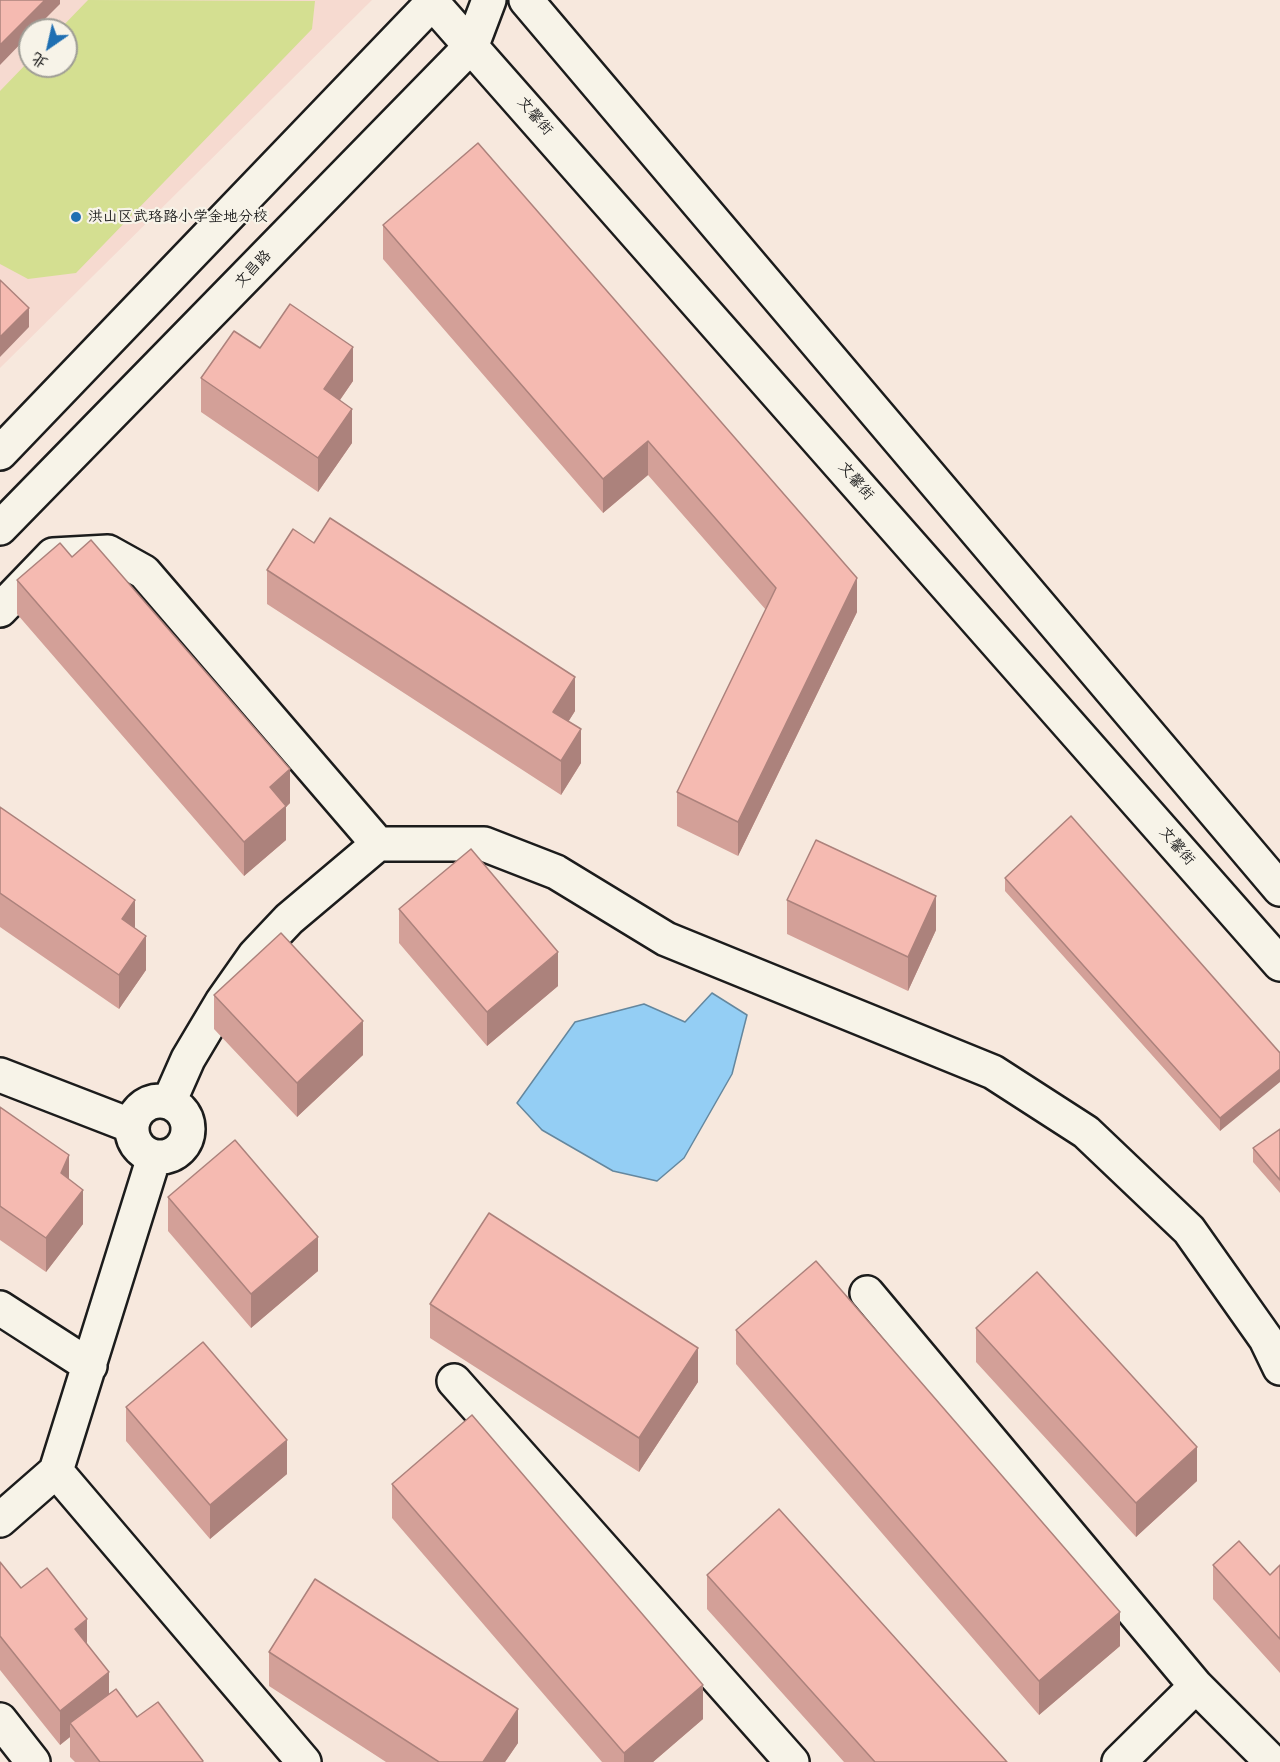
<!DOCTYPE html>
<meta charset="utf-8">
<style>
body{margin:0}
#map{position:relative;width:1280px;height:1762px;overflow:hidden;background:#f7e8dd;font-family:Delius,"LXGW WenKai TC",sans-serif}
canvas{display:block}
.north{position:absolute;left:18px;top:18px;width:60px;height:60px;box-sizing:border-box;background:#f7f3e8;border:2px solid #9f9d96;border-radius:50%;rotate:214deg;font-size:16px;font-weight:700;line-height:24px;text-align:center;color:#1c1c1c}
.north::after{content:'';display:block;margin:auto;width:21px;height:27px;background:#1f6fb2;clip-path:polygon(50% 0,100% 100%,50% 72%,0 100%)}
</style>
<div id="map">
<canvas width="1280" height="1762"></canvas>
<div class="north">北</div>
</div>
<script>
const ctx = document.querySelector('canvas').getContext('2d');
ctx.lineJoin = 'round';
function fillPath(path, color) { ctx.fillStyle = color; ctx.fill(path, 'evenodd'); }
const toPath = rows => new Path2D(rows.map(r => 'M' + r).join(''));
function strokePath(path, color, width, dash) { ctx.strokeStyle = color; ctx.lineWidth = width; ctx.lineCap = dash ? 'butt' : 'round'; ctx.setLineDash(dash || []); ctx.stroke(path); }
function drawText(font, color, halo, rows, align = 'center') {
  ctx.font = font + ' Delius,"LXGW WenKai TC",sans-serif'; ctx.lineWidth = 4.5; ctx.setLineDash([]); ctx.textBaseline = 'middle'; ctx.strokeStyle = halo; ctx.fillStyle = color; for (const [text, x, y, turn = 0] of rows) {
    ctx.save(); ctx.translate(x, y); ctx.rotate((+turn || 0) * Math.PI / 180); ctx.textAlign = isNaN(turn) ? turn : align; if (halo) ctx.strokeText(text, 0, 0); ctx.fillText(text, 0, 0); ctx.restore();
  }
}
fillPath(toPath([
 [0,0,372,0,0,368],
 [30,30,66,30,66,66,30,66]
]), '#f6dad0');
fillPath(toPath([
 [88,0,315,1,312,29,76,273,28,279,0,264,0,91,30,60,30,66,66,66,66,30,59,30]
]), '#d4df91');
const water = toPath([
 [712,993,747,1015,732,1074,684,1158,657,1181,613,1171,542,1130,517,1103,575,1022,644,1004,685,1022,712,993]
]);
fillPath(water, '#94cef4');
strokePath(water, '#64879e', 1.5);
const minor = toPath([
 [0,610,53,555,108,552,144,572,378,844,484,844,556,872,666,939,993,1072,1086,1132,1189,1230,1266,1339,1280,1368],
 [0,1075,132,1126],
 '132 1129a28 28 0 1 1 56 0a28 28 0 1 1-56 0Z',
 [169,1102,188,1059,222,1002,255,955,289,919,378,844],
 [867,1293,1196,1686],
 [0,1308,90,1366],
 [454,1381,792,1762],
 [56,1471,154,1157],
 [0,1520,56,1471,304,1762],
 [0,1720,33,1762],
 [1119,1762,1196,1686,1272,1762]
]);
const secondary = toPath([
 [430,0,1280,964],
 [526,0,1280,889],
 [0,453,433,2],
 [0,528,472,45,489,0]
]);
strokePath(minor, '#1c1c1c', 38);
strokePath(secondary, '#1c1c1c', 38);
strokePath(minor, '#f7f3e8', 33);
strokePath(secondary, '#f7f3e8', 33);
fillPath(toPath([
 [478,143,857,612,738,856,677,826,677,792,766,610,648,475,603,513,383,259,383,225],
 [260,348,353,381,340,400,352,443,318,492,201,412,201,378],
 [267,570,575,711,568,722,581,763,561,795,267,604],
 [17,580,290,803,286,807,286,840,244,876,17,614],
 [0,807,135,928,146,970,119,1009,0,927],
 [1005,878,1280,1053,1220,1131,1005,891],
 [787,900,936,930,908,991,787,934],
 [399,909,558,986,487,1046,399,943],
 [214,995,363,1055,297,1117,214,1029],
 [0,1107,69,1179,83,1224,46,1272,0,1240],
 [1280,1129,1280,1193,1253,1162,1253,1148],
 [168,1197,318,1271,251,1328,168,1231],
 [430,1304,698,1382,639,1472,430,1338],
 [976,1328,1197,1481,1136,1537,976,1362],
 [736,1330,1120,1646,1039,1715,736,1364],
 [126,1407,287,1474,210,1539,126,1441],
 [392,1484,703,1719,653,1762,602,1762,392,1518],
 [0,1562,21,1588,87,1645,109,1694,137,1717,203,1762,75,1762,70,1757,70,1737,60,1745,0,1670],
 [1213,1565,1270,1575,1280,1565,1280,1673,1213,1599],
 [707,1575,1007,1762,844,1762,707,1609],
 [269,1652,518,1743,505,1762,386,1762,269,1686]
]), '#d3a098');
fillPath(toPath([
 [45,0,60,0,60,4,34,30,30,30,30,34,0,65,0,45],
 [29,308,29,327,0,357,0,337],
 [353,347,353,381,324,423,324,389],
 [352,409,352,443,318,492,318,458],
 [648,441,648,475,603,513,603,479],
 [857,578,857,612,738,856,738,822],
 [575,677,575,711,553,746,553,712],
 [581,729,581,763,561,795,561,761],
 [290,769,290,803,286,807,286,840,244,876,244,842,270,787],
 [936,896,936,930,908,991,908,957],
 [135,900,135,934,122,919],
 [146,936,146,970,119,1009,119,975],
 [558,952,558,986,487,1046,487,1012],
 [363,1021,363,1055,297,1117,297,1083],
 [1280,1069,1280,1082,1220,1131,1220,1118],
 [69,1155,69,1189,61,1173],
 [83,1190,83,1224,46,1272,46,1238],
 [318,1237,318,1271,251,1328,251,1294],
 [698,1348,698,1382,639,1472,639,1438],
 [287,1440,287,1474,210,1539,210,1505],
 [1197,1447,1197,1481,1136,1537,1136,1503],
 [1120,1612,1120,1646,1039,1715,1039,1681],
 [87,1619,87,1653,75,1629],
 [109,1672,109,1706,70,1723,70,1737,60,1745,60,1711],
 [703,1685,703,1719,653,1762,624,1762,624,1753],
 [518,1709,518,1743,505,1762,483,1762]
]), '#ac827c');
const building = toPath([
 [0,0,45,0,0,45,0,0],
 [478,143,857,578,738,822,677,792,776,588,648,441,603,479,383,225,478,143],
 [0,280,29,308,0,337,0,280],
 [290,304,353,347,324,389,352,409,318,458,201,378,234,331,260,348,290,304],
 [330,518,575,677,553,712,581,729,561,761,267,570,293,529,314,543,330,518],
 [91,540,290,769,270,787,286,806,244,842,17,580,60,543,72,557,91,540],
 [0,807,135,900,122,919,146,936,119,975,0,893,0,807],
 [1071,816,1280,1053,1280,1069,1220,1118,1005,878,1071,816],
 [816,840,936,896,908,957,787,900,816,840],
 [471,849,558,952,487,1012,399,909,471,849],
 [281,933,363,1021,297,1083,214,995,281,933],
 [0,1107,69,1155,61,1173,83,1190,46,1238,0,1206,0,1107],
 [1280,1129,1280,1180,1253,1148,1280,1129],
 [235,1140,318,1237,251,1294,168,1197,235,1140],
 [489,1213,698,1348,639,1438,430,1304,489,1213],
 [816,1261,1120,1612,1039,1681,736,1330,816,1261],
 [1037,1272,1197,1447,1136,1503,976,1328,1037,1272],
 [203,1342,287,1440,210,1505,126,1407,203,1342],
 [472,1415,703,1685,624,1753,392,1484,472,1415],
 [779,1509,1007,1762,875,1762,707,1575,779,1509],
 [1239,1541,1270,1575,1280,1565,1280,1639,1213,1565,1239,1541],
 [0,1562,21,1588,47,1568,87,1619,75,1629,109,1672,60,1711,0,1636,0,1562],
 [315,1579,518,1709,483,1762,439,1762,269,1652,315,1579],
 [116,1689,137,1717,158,1702,203,1761,202,1762,100,1762,70,1723,116,1689]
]);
fillPath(building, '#f5bab1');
strokePath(building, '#ac827c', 1.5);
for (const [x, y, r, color] of [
 [76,217,6,"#1f6fb2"]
]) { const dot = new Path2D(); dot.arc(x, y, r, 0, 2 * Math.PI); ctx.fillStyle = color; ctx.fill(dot); strokePath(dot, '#f7f3e8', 2); }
drawText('15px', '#1c1c1c', '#f7f3e8', [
 ["文馨街",535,116,49],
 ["文昌路",253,269,-46],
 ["文馨街",856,481,49],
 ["文馨街",1177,846,49]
]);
drawText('15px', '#1c1c1c', '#f7f3e8', [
 ["洪山区武珞路小学金地分校",88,217]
], 'left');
</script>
